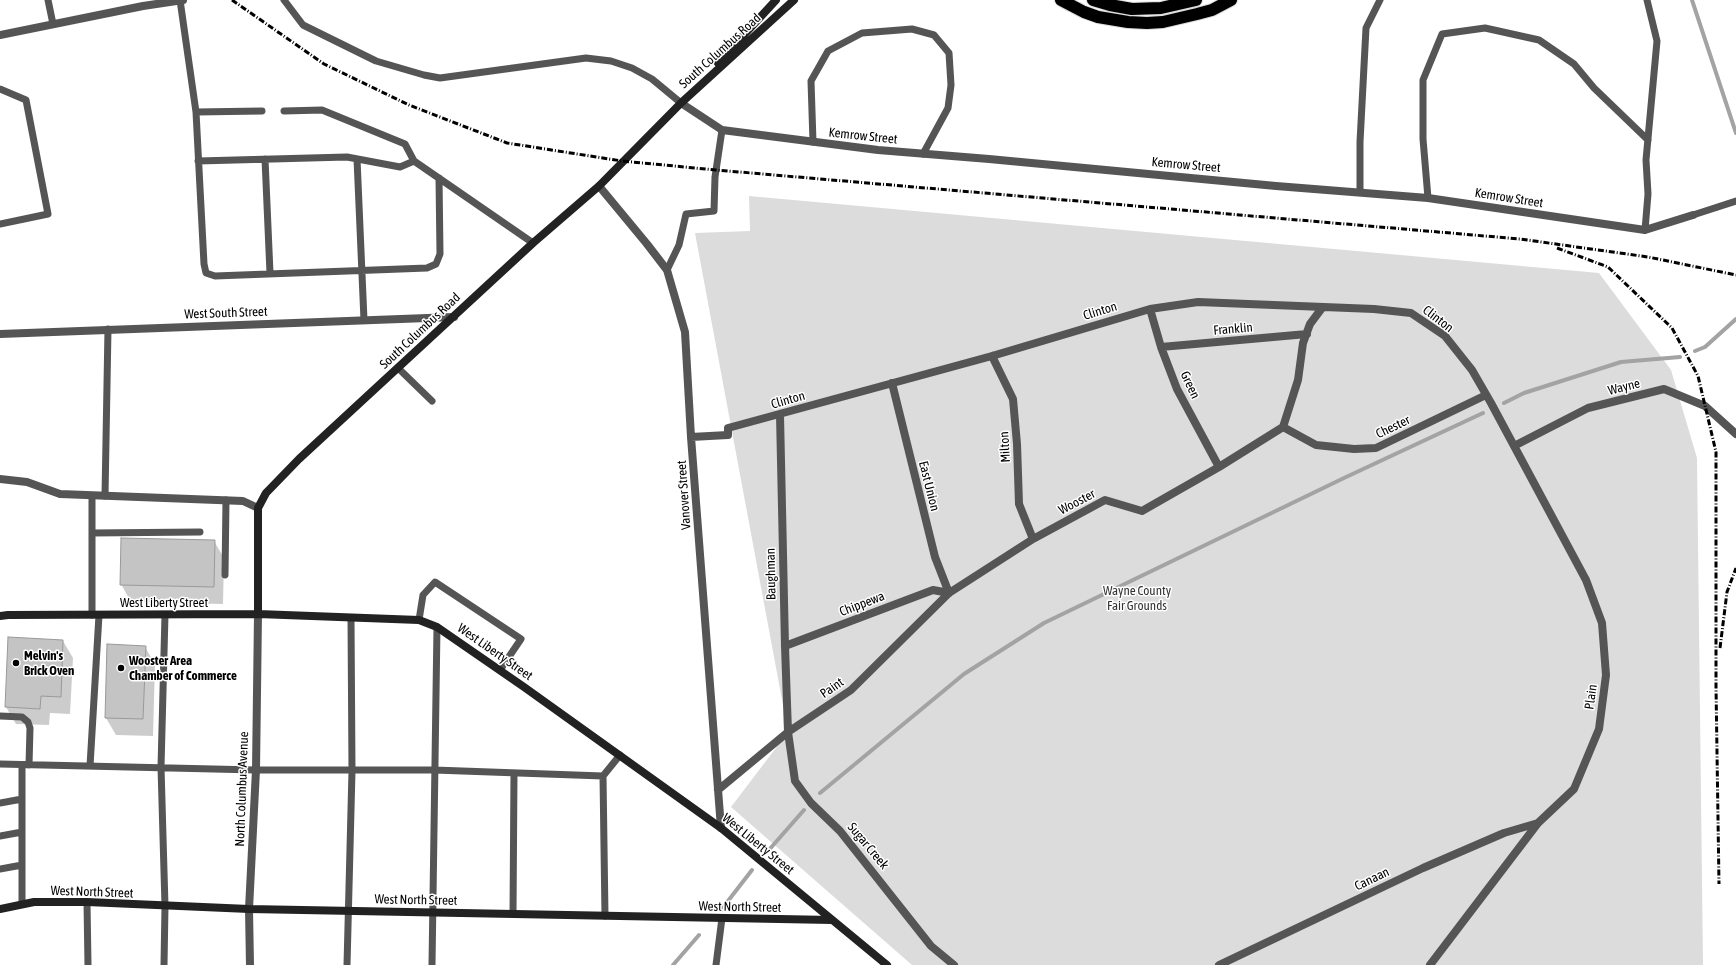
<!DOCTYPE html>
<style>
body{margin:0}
canvas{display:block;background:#fff}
</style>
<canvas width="1736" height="965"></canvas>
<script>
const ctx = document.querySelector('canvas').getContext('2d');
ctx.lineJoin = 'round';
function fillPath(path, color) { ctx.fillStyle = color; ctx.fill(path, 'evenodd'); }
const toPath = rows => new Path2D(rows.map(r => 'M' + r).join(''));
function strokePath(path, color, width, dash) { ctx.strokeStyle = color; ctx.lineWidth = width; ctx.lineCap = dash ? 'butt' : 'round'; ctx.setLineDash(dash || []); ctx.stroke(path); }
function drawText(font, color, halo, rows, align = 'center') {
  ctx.font = font + ' "Asap Condensed",sans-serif'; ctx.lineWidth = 3; ctx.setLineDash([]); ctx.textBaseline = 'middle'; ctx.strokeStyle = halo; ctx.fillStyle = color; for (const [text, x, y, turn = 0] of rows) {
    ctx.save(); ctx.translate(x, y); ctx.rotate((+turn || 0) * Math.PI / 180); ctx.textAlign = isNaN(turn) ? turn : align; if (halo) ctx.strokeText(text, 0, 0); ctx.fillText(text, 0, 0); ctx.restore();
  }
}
fillPath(toPath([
 [749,196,1599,273,1671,370,1697,458,1703,965,912,965,731,807,788,732,695,233,750,231]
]), '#dcdcdc');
fillPath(toPath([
 [214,541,224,558,223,604,131,602,121,584],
 [63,641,73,658,70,714,50,713,49,725,16,724,6,707],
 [145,647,155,664,153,736,116,735,106,718]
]), '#0003');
strokePath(toPath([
 [1692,0,1736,133],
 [1695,351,1705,347,1736,319],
 [1504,403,1524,393,1621,362,1680,357],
 [820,793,964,674,1044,623,1344,478,1483,413],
 [768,851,804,810],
 [721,910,752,870],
 [673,965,699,935]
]), '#a3a3a3', 4);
const building = toPath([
 [121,538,215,540,214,587,120,585,121,538],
 [8,637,63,640,61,697,41,696,40,709,5,707,8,637],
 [107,644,146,646,143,719,105,718,107,644]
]);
fillPath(building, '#c4c4c4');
strokePath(building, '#999', 1);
const highway = toPath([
 [1061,0,1084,12,1098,17,1128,22,1147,23,1163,22,1197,14,1212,10,1231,0],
 [1093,0,1110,5,1132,9,1161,8,1196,0]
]);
strokePath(highway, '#dbdbdb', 14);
strokePath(toPath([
 [48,0,53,24],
 [180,0,196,112,262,111],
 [284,0,303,25,376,61,424,75,440,78,586,58,611,61,632,68,652,79,681,103],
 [0,89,26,100,48,214,0,224],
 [284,111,322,110,405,144,414,161,533,243],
 [196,112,204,264,206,273,215,276,427,268,436,264,440,254,439,178],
 [813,142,811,81,828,51,862,33,912,29,934,35,949,53,951,85,948,108,923,154],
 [265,159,270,273],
 [357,159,364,320],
 [198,161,347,157,400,167,414,161],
 [1360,192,1360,142,1366,28,1380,0],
 [1428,198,1423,139,1423,80,1442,34,1485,28,1539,40,1574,64,1594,88,1648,140],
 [1693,215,1736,201],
 [1645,230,1648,194,1646,160,1657,41,1647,0],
 [667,270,679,245,686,214,714,211,715,177,722,130],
 [398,368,432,401],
 [92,496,92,615],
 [105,496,108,329],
 [92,533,200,532],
 [225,575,226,500],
 [419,620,423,595,435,582,521,639,500,670],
 [0,716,22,717,28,722,30,728,29,765],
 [0,764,256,770,434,770,603,776],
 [90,766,99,615],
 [0,803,22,799],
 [0,836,22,832],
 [0,869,22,865],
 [87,902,88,965],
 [22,904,22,765],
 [513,914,514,773],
 [605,916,603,776,620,755],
 [164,965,165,906,161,767,165,615],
 [347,965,352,771,351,618],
 [432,965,437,627],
 [716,965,722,918]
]), '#555', 7);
strokePath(toPath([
 [0,35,143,6,183,0],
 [681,103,722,130,878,150,989,159,1276,186,1428,198,1645,230,1693,215],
 [599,186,647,244,667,270,685,332,691,437,721,828],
 [1150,309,1161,347,1177,389,1219,467],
 [0,334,454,317],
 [1161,347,1307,334],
 [992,356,1013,399,1017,444,1019,504,1033,539],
 [892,383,935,557,949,593],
 [780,415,785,646,788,732,795,781,811,803,840,831,931,946,954,965],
 [1283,427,1316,445,1354,449,1376,448,1486,395],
 [1283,427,1298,380,1303,343,1310,324,1322,308],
 [691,437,728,435,728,428,992,356,1150,309,1198,302,1374,309,1411,313,1445,336,1472,370,1491,403,1586,580,1602,623,1606,675,1599,729,1574,789,1538,823,1430,965],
 [1514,446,1588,408,1664,389,1705,406,1736,434],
 [0,479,27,482,60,494,243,501,258,508],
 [785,646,933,590,949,593],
 [718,790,788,732,851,690,949,593,1033,539,1105,500,1142,511,1219,467,1283,427],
 [250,965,249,909,256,770,258,614],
 [1219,965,1423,868,1504,833,1538,823]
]), '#555', 8);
strokePath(toPath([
 [718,63,776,0],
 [258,614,258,508,266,493,299,459,533,243,599,186,681,103,794,0],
 [0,616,8,615,258,614,419,620,437,627,524,687,721,828,887,965],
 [0,909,34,902,87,902,249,909,832,920]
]), '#222', 8);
strokePath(highway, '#000', 12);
strokePath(toPath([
 [232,0,324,64,409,105,507,143,622,161,716,170,1520,239,1648,257,1736,275],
 [1557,248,1608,267,1672,328,1698,376,1716,452,1716,686,1719,884],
 [1720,648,1727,592,1736,568]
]), '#000', 3, [6, 2, 1, 2]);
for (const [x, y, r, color] of [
 [16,663,4,"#000"],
 [121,668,4,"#000"]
]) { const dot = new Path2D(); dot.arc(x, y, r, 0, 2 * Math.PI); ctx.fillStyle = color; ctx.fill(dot); strokePath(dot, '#fff', 1.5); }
drawText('13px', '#000', '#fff', [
 ["South Columbus Road",720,51,-42],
 ["Kemrow Street",863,136,6],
 ["Kemrow Street",1186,165,5],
 ["Kemrow Street",1509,198,9],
 ["Clinton",1100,311,-17],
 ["West South Street",226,313,-2],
 ["Clinton",1438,319,37],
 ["Franklin",1233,329,-5],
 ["South Columbus Road",420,331,-43],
 ["Green",1190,385,65],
 ["Wayne",1624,387,-14],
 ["Clinton",788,400,-16],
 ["Chester",1393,427,-26],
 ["Milton",1005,447,-93],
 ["East Union",929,486,76],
 ["Vanover Street",684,495,-94],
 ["Wooster",1077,502,-28],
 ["Baughman",771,574,-91],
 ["West Liberty Street",164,603],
 ["Chippewa",862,604,-21],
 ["West Liberty Street",495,652,35],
 ["Paint",832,688,-35],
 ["Plain",1591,697,-82],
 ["North Columbus Avenue",242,789,-88],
 ["West Liberty Street",758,844,39],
 ["Sugar Creek",868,846,50],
 ["Canaan",1372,879,-26],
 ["West North Street",92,892,2],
 ["West North Street",416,900,1],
 ["West North Street",740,907,1]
]);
drawText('13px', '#333', '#fff', [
 ["Wayne County",1137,591],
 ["Fair Grounds",1137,606]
]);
drawText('bold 13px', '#000', '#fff', [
 ["Melvin's",24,656],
 ["Brick Oven",24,671],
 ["Wooster Area",129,661],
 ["Chamber of Commerce",129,676]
], 'left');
</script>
